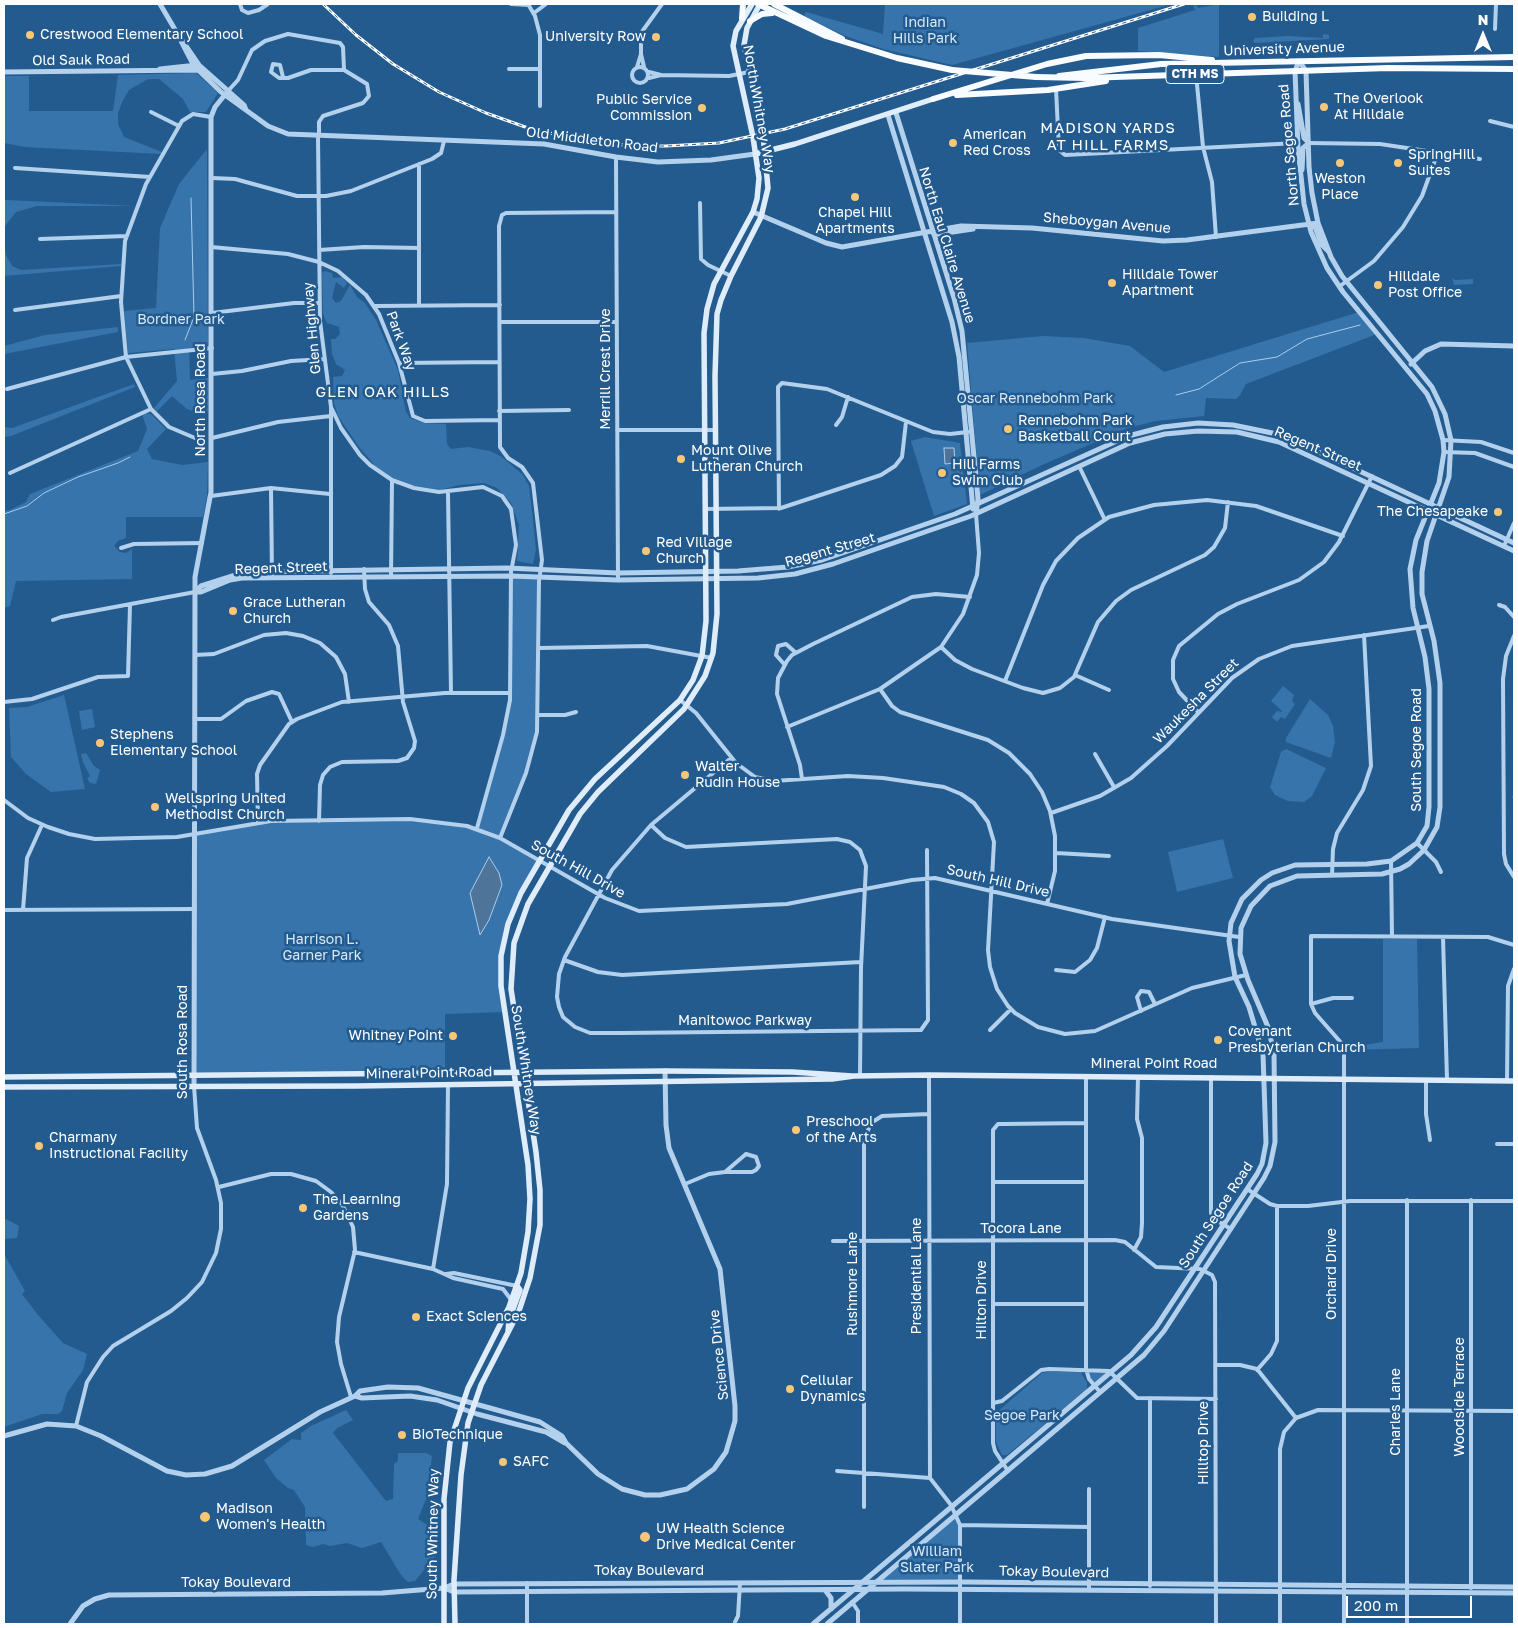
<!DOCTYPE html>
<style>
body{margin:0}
#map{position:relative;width:1518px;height:1628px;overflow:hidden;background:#235b8f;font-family:"Golos Text",sans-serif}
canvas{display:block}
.frame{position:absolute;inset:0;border:5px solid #fff;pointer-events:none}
.north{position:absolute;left:1458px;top:10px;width:50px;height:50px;-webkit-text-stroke:4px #235b8f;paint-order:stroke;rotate:0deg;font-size:14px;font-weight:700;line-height:20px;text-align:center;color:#fff}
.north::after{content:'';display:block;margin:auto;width:18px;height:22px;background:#fff;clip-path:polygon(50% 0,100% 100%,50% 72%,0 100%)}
.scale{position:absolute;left:1346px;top:1596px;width:126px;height:22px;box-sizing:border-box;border:2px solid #fff;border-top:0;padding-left:6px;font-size:15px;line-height:18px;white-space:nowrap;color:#fff;-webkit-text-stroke:4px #235b8f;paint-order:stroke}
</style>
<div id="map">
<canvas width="1518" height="1628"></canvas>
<div class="frame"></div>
<div class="north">N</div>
<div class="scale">200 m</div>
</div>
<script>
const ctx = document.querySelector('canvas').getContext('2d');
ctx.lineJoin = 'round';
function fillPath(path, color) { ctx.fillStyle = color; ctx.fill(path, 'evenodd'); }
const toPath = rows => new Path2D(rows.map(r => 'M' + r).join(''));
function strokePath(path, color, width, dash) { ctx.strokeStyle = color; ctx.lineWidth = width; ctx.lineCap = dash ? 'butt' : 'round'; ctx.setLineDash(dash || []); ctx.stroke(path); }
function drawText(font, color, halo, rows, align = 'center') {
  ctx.font = font + ' "Golos Text",sans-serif'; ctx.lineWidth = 5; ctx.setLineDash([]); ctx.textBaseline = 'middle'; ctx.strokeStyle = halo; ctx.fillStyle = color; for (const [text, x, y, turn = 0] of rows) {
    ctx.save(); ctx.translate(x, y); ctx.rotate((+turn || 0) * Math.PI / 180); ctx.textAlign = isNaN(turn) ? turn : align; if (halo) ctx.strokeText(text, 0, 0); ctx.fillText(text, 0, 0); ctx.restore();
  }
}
fillPath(toPath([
 [885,4,1172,4,952,65,883,49,843,35,804,16,806,12,883,34],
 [1193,4,1196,4,1198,8,1219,4,1219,57,1138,51,1138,28,1195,10],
 [1323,34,1329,35,1329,39,1255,43,1253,41,1255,38,1288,36,1323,38],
 [196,73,218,93,206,112,190,112,183,99,159,79,148,79,129,90,123,100,118,113,118,124,124,137,162,152,161,154,25,147,4,143,4,76,29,76,29,111,113,111,118,75],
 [207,149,208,345,189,348,190,380,208,378,208,412,198,413,187,409,172,396,157,411,154,408,177,381,174,349,128,353,124,311,156,308,160,228,179,184],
 [4,200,6,200,135,206,37,206,16,212,5,226,4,234],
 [4,243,6,255,12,266,21,270,121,264,121,266,4,276],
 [325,271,332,273,333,278,342,277,347,283,344,288,336,282,332,298,336,303,341,301,350,285,357,297,365,303,376,320,398,370,406,412,410,418,424,423,446,424,447,444,451,449,468,447,490,451,502,457,523,475,529,486,532,511,536,550,533,564,517,561,519,525,511,503,497,488,484,483,459,485,440,490,415,486,393,478,375,466,359,447,338,416,334,403,333,377,342,376,345,370,336,364,332,354,331,339,335,339,340,334,339,327,327,323,323,314,322,273],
 [1452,277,1455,280,1473,279,1473,284,1454,285],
 [1359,312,1377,334,1246,384,1240,395,1236,399,1206,398,1204,416,1156,421,1128,428,1042,465,980,495,967,343,1043,336,1084,338,1130,346,1164,372],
 [118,327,118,332,4,354,4,346,45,335],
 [134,384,135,387,11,436,4,437,4,427,12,428],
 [145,413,151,414,166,429,147,449,152,459,182,465,208,462,207,496,203,517,126,517,126,538,118,541,114,546,120,552,126,553,132,549,132,579,16,581,10,606,4,608,4,511,10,510,26,502,30,494,138,451,147,429,142,414],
 [925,437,960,443,967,504,934,516,911,441],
 [511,576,540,576,538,709,533,751,500,838,540,861,511,916,501,956,504,1012,445,1014,445,1074,194,1075,195,834,258,823,410,819,477,828,508,714],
 [1283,686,1294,695,1292,701,1295,704,1285,719,1281,717,1277,722,1272,717,1277,711,1283,712,1271,701],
 [64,695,85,789,51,792,26,774,11,757,9,708,27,707],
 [1310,699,1328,715,1333,726,1335,742,1331,758,1286,742,1286,738],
 [92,709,95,727,82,730,79,711],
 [1286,749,1326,768,1312,796,1304,802,1288,801,1275,795,1270,787,1281,752],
 [86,753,94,766,100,770,96,784,90,783,87,778,90,776,83,762,81,754],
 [1223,839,1233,878,1177,892,1168,852],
 [1383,939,1417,939,1419,1048,1350,1050,1350,1047,1383,1042],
 [4,1218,19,1226,17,1238,5,1239,4,1245],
 [4,1254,25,1291,22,1294,38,1315,63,1343,87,1354,83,1370,67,1393,62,1411,58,1414,42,1414,4,1427],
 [1086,1369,1112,1371,1094,1387],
 [1047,1372,1081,1372,1087,1383,1087,1389,1007,1455,1002,1455,996,1442,996,1413,1042,1373],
 [346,1410,353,1420,337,1428,333,1433,386,1501,393,1499,394,1464,398,1461,398,1453,426,1453,432,1456,427,1497,418,1519,429,1526,437,1554,415,1581,408,1582,401,1575,381,1542,362,1548,347,1543,330,1546,323,1544,313,1547,306,1545,305,1507,294,1490,288,1488,276,1478,264,1460,292,1439,301,1440,301,1433,311,1426],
 [955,1514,960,1525,960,1582,875,1583]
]), '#3774ac');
const water = toPath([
 [944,448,954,448,955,463,945,464,944,448],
 [489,857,499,873,502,885,489,920,480,935,470,893,489,857]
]);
fillPath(water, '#4e7499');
strokePath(water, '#a7cded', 1);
strokePath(toPath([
 [185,340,194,317,191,198],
 [1176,395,1199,389,1240,363,1277,357,1307,339,1360,325],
 [4,514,27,506,44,493,78,477,118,463,130,457],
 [1513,797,1514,797]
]), '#a7cded', 1);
strokePath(toPath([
 [240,4,242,10,248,13,259,10,268,4],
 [511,4,529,5],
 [528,4,535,16,540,35,540,106],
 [534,13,546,4],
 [1495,29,1496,4],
 [1181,66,1192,70,1196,74],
 '632 75a8 8 0 1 1 16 0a8 8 0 1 1-16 0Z',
 [637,67,641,54],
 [644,67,641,54,641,33,662,4],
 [509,69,540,69],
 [649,72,661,75],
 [1196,74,1203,147,1212,182,1216,237],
 [1196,74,1199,68,1210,65],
 [283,77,280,65,273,64,271,72,279,78,288,78,311,70,344,70],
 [649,78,661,75,729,76,749,72],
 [1056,89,1059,150,1065,155,1297,143],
 [228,91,238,80,252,50,265,41,288,34,340,43,343,47,344,70],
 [151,112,179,126],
 [1490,121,1514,127],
 [318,136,320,321,331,407,331,573],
 [319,136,319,122,323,116,363,103,369,96,367,84,344,70],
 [1309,143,1380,144,1480,159],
 [616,157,618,580],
 [15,168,150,177],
 [212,178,235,179,297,196,326,196,351,191,432,159,441,153,444,141],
 [700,203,701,259,708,265,731,276],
 [40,239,127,236],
 [211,247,288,254,319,262,338,271,366,295,379,314,399,363,413,416,425,421,500,420],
 [319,250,364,247,419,248],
 [1340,286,1374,261,1403,227,1422,196,1438,152],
 [375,306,500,305],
 [419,306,419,164],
 [15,310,121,296],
 [212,313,294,303,320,303],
 [500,322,617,322],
 [399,363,499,362],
 [212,374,242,371,291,361,325,359],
 [7,389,126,357,212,348],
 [331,407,341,428,360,455,370,465,392,480,414,488,439,492,483,487,502,496,511,509,516,545,511,572,510,700,503,735,477,828],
 [499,411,569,410],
 [836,425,842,417,848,397],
 [617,430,716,430],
 [195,438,169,427,151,409,126,357,121,302,125,241,146,184,182,121,193,114,211,117],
 [212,438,278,422,331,416],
 [1443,440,1481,442,1514,453],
 [1444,452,1475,453,1514,467],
 [1079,466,1105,520],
 [10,473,151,409],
 [271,488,272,577],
 [448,493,451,693],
 [211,496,271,488,330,494],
 [705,509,781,508,881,475,895,466,902,457,906,422],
 [779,509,778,387,782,383,827,389,933,432,950,434,968,432],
 [1504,546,1514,523],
 [121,548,134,544,202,543],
 [391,577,392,480],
 [1499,605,1505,607,1514,617],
 [53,620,61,617,195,592],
 [1514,636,1506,656,1503,679,1504,854,1506,864,1514,877],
 [941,647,955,660,972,669,1023,688,1043,693,1060,688,1074,677,1098,622,1116,601,1131,590,1205,555,1214,547,1225,528,1228,502],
 [539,648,647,646,712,658],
 [195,655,214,654,264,635,286,633,303,636,320,643,336,657,345,674,349,702],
 [784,664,776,655,778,646,786,644,796,653],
 [1075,675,1109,690],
 [1005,681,1043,585,1056,561,1078,538,1109,517,1154,505,1207,500,1256,506,1343,536],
 [880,689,892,706,900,712,988,740,1009,753,1030,774,1042,792,1050,811,1055,836,1055,871,1047,904],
 [680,700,696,713,736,763,755,777,774,781,848,776,883,778,944,787,961,794,974,803,988,822,994,842,988,950,990,967,997,989,1008,1006,1015,1013,1038,1027,1065,1034,1095,1031,1192,988,1246,975],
 [4,702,32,699,98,677,128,676,130,605],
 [1198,712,1179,692,1173,679,1173,660,1179,646,1218,614,1237,604,1299,580,1324,562,1339,542,1372,476],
 [538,715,565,715,576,712],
 [195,719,221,719,246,701,272,692,279,694,292,722],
 [787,727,880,689,941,647,963,614,977,575,979,553,976,514],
 [1095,754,1114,787],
 [731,758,651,825,612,870,565,957,559,974,557,997,559,1007,563,1017,575,1027,590,1033,621,1033,921,1030,928,1020,927,850],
 [802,779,800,765,777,694,778,678,787,661,792,655,813,644,912,597,936,594,970,597],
 [4,800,28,818,48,827,69,834,95,839,177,837,271,821,410,819,467,826,500,838,605,898,639,911,787,904,912,880,935,878,1112,919,1239,937],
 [1051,813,1100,796,1131,778,1167,746,1232,678,1259,659,1292,646,1429,626],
 [319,821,320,785,323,775,330,767,342,762,398,761,407,758,414,748,415,741,403,702,398,646,389,625,369,602,365,589,364,569],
 [258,823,257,774,260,765,289,724,297,719,342,702,445,693,510,693],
 [651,825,665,838,686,847,837,839,850,842,860,850,866,866,861,968,860,1076],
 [500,838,526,773,537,732,539,581,542,560,533,483,522,467,508,458,500,447,499,226,502,215,506,213,616,212],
 [1417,843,1436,862,1441,872],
 [1056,853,1109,856],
 [1391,861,1392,936],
 [1332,875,1333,849,1337,833,1363,790,1371,766,1364,635],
 [4,910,195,909],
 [23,910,27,858,42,825],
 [1443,937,1447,1080],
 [564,960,598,972,622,975,861,962],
 [1056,970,1075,972,1090,960,1097,948,1105,917],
 [1311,1004,1333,998,1352,998],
 [1141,1011,1137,997,1141,991,1149,992,1155,1004],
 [990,1030,1011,1009],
 [929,1075,930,1478],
 [1086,1076,1086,1369,1089,1379,1100,1392],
 [1211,1077,1211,1213,1214,1219,1231,1229],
 [1426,1080,1426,1114,1430,1140],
 [1507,1080,1508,986,1514,969],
 [1497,1144,1514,1144],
 [746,1154,756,1157,759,1166,756,1170,752,1172,725,1172,746,1154],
 [993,1182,1086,1182],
 [685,1184,709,1174,725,1172],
 [219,1187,271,1174,291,1174,316,1181,331,1192,342,1204,353,1227,355,1250,339,1317,337,1342,341,1364,351,1397],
 [1247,1189,1270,1204,1277,1206,1308,1206,1350,1201,1514,1201],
 [1407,1200,1407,1624],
 [833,1241,1115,1240,1125,1242,1156,1267,1200,1269,1212,1275,1215,1282,1216,1624],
 [1134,1250,1141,1237,1142,1223,1142,1138,1137,1119,1138,1077],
 [354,1252,433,1269,453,1278,503,1289,512,1301],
 [433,1269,447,1184,448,1085],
 [446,1274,454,1273,517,1286],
 [993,1304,1086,1304],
 [1216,1365,1240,1365,1257,1369,1296,1418,1318,1410,1514,1411],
 [1257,1370,1271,1354,1277,1341,1277,1206],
 [993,1403,1002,1401,1041,1370,1049,1369,1109,1371,1137,1398,1216,1399],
 [76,1426,87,1382,103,1357,113,1346,171,1311,187,1298,202,1282,216,1253,221,1229,221,1203,216,1180,197,1128,194,1086],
 [837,1471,930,1478,951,1505,960,1525,960,1624],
 [1008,1471,995,1451,993,1443,993,1130,998,1124,1003,1124,1086,1123],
 [1089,1489,1089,1590],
 [864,1507,864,1140,871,1123,882,1116,928,1114],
 [960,1525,1089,1527],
 [527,1583,527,1624],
 [1150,1586,1150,1398],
 [1471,1588,1471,1200],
 [852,1602,858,1611,858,1624],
 [735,1622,738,1616,740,1583],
 [1280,1624,1280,1449,1284,1432,1296,1418],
 [1344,1624,1344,1046,1315,1013,1311,1004,1311,936,1488,937,1514,945]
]), '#b3d1ec', 4);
strokePath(toPath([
 [160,4,177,33,199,65,244,105,246,110],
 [177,33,194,66,221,92,268,126,288,134,544,144,616,157,658,162,711,160,755,154],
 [160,69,197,65],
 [4,72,198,70],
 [1298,104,1304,138,1309,143],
 [896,113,954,298,962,331,978,499,976,514],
 [888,115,952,322,959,357,973,509],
 [1302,170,1303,148,1309,143],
 [753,212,826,243,842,247,961,226,1032,228,1163,241,1187,240,1318,223],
 [1309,225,1315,227,1322,245,1328,251],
 [933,233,939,234,973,229],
 [1411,364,1425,351,1441,344,1514,346],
 [195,592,201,586,245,572,507,568,618,573,738,571,788,567,822,560,955,514,1128,436,1163,427,1198,423,1233,425,1282,435,1514,543],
 [195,592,201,592,230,580,242,578,511,576,618,580,758,578,795,574,833,564,971,516,1130,443,1165,434,1198,431,1237,432,1279,442,1514,551],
 [194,1086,195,577,211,492,211,117,215,107,228,91],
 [355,1396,362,1398,410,1396,437,1400,477,1414,546,1432,565,1443],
 [4,1436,47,1424,76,1426,101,1436,167,1471,186,1475,205,1474,232,1466,320,1412,355,1396,360,1391,388,1387,418,1388,540,1422,562,1436,566,1443,598,1474,622,1489,645,1495,660,1495,687,1489,714,1469,726,1452,735,1421,735,1406,720,1269,669,1148,666,1125,665,1071],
 [444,1588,454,1592,904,1589,1514,1593],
 [825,1590,831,1598,831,1609],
 [70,1624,83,1606,95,1599,109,1595,382,1593,444,1588,454,1584,965,1582,1514,1587],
 [813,1624,1131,1355,1156,1327,1257,1174,1262,1164,1266,1143,1263,1054,1249,1007,1235,977,1229,941,1231,923,1242,899,1261,880,1272,873,1295,865,1367,864,1391,861,1417,843,1427,826,1429,807,1429,689,1425,657,1413,608,1410,569,1416,540,1439,483,1444,452,1443,440,1435,411,1427,394,1343,292,1327,268,1311,232,1304,204,1298,148,1295,71,1299,61,1306,71,1309,167,1312,193,1318,223,1331,257,1342,276,1432,387,1445,414,1451,440,1449,477,1427,541,1422,572,1422,594,1434,641,1440,683,1440,807,1437,827,1424,850,1409,864,1400,869,1382,874,1297,876,1270,886,1251,906,1241,928,1240,954,1248,980,1268,1027,1274,1053,1275,1142,1270,1166,1264,1178,1164,1331,1144,1355,827,1624]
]), '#b3d1ec', 5);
strokePath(toPath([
 [755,154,795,144,933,99],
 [4,1077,665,1071,793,1072,852,1076],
 [4,1087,357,1086,832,1079,854,1076,929,1075,1514,1081],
 [508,1332,509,1320,520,1290,517,1286],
 [444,1624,444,1499,450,1442,468,1388,509,1307,521,1273,528,1232,530,1199,528,1165,501,986,501,956,508,924,521,893,569,810,595,779,680,700,693,680,702,656,706,621,704,333,707,309,714,284,753,212,757,199,759,178,753,137,733,46,736,31,752,4],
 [455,1624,454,1580,461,1475,468,1423,481,1385,519,1311,530,1278,540,1225,540,1190,536,1152,511,989,514,943,528,904,580,814,598,792,684,709,705,676,713,653,717,614,715,376,717,314,721,300,731,276,761,217,768,188,763,135,744,45,747,28,760,4]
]), '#dfecf9', 5.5);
strokePath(toPath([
 [758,4,826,36,897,58,952,70],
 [774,4,842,39],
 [742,18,743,4],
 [750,21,762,14,772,13],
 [1059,76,1161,64,1514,57],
 [1036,77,1085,78,1388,68,1514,69],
 [957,95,1048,90,1106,81],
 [933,99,1047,64,1086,56,1159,55,1212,60]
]), '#f8fbff', 6);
const rail = toPath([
 [323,4,356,35,393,64,439,92,486,113,528,128,575,139,632,146,666,146,719,143,785,129,1184,4]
]);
strokePath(rail, '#fff', 3);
strokePath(rail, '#235b8f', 1, [4]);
strokePath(toPath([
 [952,70,1036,77]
]), '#f8fbff', 6);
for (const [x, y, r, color] of [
 [1252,17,5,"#f7c776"],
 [30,35,5,"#f7c776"],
 [656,37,5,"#f7c776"],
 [1324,107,5,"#f7c776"],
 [702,108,5,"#f7c776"],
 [953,143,5,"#f7c776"],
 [1340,163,5,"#f7c776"],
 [1398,163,5,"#f7c776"],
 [855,197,5,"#f7c776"],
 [1112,283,5,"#f7c776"],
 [1378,285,5,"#f7c776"],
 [1008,429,5,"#f7c776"],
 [681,459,5,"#f7c776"],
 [942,473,5,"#f7c776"],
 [1498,512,5,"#f7c776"],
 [646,551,5,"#f7c776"],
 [233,611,5,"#f7c776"],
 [100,743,5,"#f7c776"],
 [685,775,5,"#f7c776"],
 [155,807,5,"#f7c776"],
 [453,1036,5,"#f7c776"],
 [1218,1040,5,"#f7c776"],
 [796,1130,5,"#f7c776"],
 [39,1146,5,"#f7c776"],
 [303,1208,5,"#f7c776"],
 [416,1317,5,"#f7c776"],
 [790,1389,5,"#f7c776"],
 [402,1435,5,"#f7c776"],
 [503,1462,5,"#f7c776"],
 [205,1517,6,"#f7c776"],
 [645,1537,6,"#f7c776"]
]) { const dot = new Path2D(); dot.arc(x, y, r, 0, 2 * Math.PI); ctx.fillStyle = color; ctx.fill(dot); strokePath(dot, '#235b8f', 2); }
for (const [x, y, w] of [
 [1195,74,58]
]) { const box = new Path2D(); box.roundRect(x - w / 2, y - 9.5, w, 19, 4); ctx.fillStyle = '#235b8f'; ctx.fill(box); strokePath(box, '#fff', 1); }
drawText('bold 12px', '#fff', null, [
 ["CTH MS",1195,74]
]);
drawText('14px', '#fff', '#235b8f', [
 ["Building L",1262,17],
 ["Crestwood Elementary School",40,35],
 ["University Row",646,37,"right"],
 ["The Overlook",1334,99],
 ["At Hilldale",1334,115],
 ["Public Service",692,100,"right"],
 ["Commission",692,116,"right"],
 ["American",963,135],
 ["Red Cross",963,151],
 ["SpringHill",1408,155],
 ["Suites",1408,171],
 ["Weston",1340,179,"center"],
 ["Place",1340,195,"center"],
 ["Chapel Hill",855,213,"center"],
 ["Apartments",855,229,"center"],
 ["Hilldale Tower",1122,275],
 ["Apartment",1122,291],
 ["Hilldale",1388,277],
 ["Post Office",1388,293],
 ["Rennebohm Park",1018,421],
 ["Basketball Court",1018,437],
 ["Mount Olive",691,451],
 ["Lutheran Church",691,467],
 ["Hill Farms",952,465],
 ["Swim Club",952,481],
 ["The Chesapeake",1488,512,"right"],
 ["Red Village",656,543],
 ["Church",656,559],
 ["Grace Lutheran",243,603],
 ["Church",243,619],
 ["Stephens",110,735],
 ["Elementary School",110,751],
 ["Walter",695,767],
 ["Rudin House",695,783],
 ["Wellspring United",165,799],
 ["Methodist Church",165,815],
 ["Covenant",1228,1032],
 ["Presbyterian Church",1228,1048],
 ["Whitney Point",443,1036,"right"],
 ["Preschool",806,1122],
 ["of the Arts",806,1138],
 ["Charmany",49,1138],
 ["Instructional Facility",49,1154],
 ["The Learning",313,1200],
 ["Gardens",313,1216],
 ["Exact Sciences",426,1317],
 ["Cellular",800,1381],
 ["Dynamics",800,1397],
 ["BioTechnique",412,1435],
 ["SAFC",513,1462],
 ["Madison",216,1509],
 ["Women's Health",216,1525],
 ["UW Health Science",656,1529],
 ["Drive Medical Center",656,1545]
], 'left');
drawText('14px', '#d8e9f9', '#235b8f', [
 ["Indian",925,23],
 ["Hills Park",925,39],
 ["Bordner Park",181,320],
 ["Oscar Rennebohm Park",1035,399],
 ["Harrison L.",322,940],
 ["Garner Park",322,956],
 ["Segoe Park",1022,1416],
 ["William",937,1552],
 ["Slater Park",937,1568]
]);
drawText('14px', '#fff', '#235b8f', [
 ["University Avenue",1284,49,-2],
 ["Old Sauk Road",81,60,-1],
 ["North Whitney Way",759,109,80],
 ["Old Middleton Road",592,140,7],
 ["North Segoe Road",1289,145,-95],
 ["Sheboygan Avenue",1107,223,5],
 ["North Eau Claire Avenue",947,245,73],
 ["Glen Highway",312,328,-95],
 ["Park Way",401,341,70],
 ["Merrill Crest Drive",606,369,-90],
 ["North Rosa Road",201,400,-90],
 ["Regent Street",1318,449,23],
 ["Regent Street",830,550,-16],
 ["Regent Street",281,568,-2],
 ["Waukesha Street",1196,701,-45],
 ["South Segoe Road",1417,750,-90],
 ["South Hill Drive",578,869,29],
 ["South Hill Drive",998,881,13],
 ["Manitowoc Parkway",745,1021],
 ["South Rosa Road",183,1042,-90],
 ["Mineral Point Road",1154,1064],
 ["South Whitney Way",526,1070,81],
 ["Mineral Point Road",429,1073,-1],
 ["South Segoe Road",1216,1215,-57],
 ["Tocora Lane",1021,1229],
 ["Orchard Drive",1332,1274,-90],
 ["Presidential Lane",917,1276,-90],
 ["Rushmore Lane",853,1284,-90],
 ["Hilton Drive",982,1300,-90],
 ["Science Drive",719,1355,-96],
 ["Woodside Terrace",1460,1397,-90],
 ["Charles Lane",1396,1412,-90],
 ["Hilltop Drive",1204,1443,-90],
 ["South Whitney Way",433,1534,-89],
 ["Tokay Boulevard",649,1571],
 ["Tokay Boulevard",1054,1572,1],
 ["Tokay Boulevard",236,1583]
]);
ctx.letterSpacing = '1px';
drawText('15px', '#fff', '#235b8f', [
 ["MADISON YARDS",1108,128],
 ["AT HILL FARMS",1108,145],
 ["GLEN OAK HILLS",383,392]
]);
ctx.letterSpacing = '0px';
</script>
